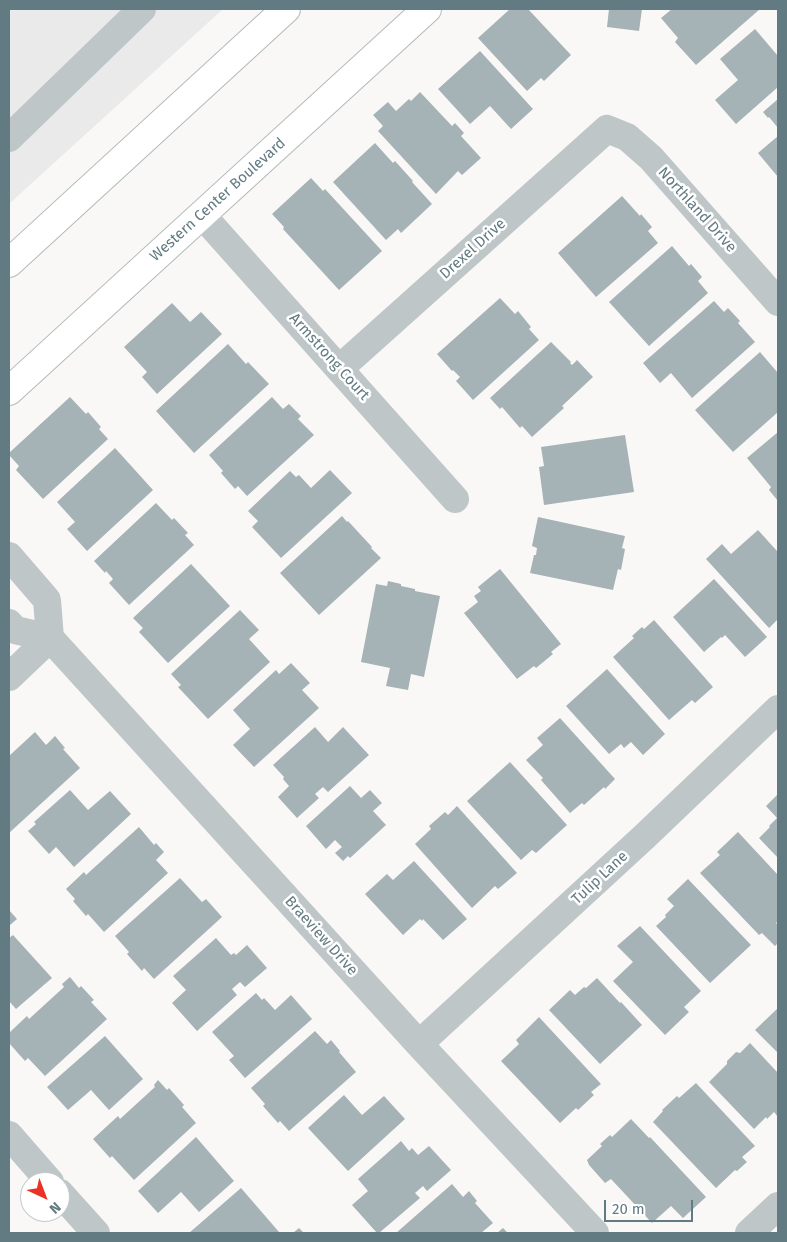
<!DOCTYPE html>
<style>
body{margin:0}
#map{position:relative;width:787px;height:1242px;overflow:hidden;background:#f9f8f6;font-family:"Fira Sans",sans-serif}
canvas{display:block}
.frame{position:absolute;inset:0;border:10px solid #627a82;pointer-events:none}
.north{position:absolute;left:20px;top:1172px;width:50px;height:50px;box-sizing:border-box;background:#fff;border:1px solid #c0cacd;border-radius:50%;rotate:137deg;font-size:14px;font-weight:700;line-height:20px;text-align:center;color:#627a82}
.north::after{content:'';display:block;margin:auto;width:18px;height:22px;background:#ea3225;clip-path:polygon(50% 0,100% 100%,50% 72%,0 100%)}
.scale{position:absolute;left:604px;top:1200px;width:89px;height:22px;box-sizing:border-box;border:2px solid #627a82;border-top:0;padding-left:6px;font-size:15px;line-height:18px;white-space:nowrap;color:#627a82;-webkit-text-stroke:4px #fff;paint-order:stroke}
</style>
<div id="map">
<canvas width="787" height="1242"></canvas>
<div class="frame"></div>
<div class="north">N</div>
<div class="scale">20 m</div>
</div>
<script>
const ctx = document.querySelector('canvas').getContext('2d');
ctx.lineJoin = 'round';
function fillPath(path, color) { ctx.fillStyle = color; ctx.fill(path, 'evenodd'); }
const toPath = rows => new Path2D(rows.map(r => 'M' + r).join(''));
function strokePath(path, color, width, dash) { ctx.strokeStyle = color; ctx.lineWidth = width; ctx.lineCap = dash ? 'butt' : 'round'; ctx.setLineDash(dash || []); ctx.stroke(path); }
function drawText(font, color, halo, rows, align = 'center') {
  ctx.font = font + ' "Fira Sans",sans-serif'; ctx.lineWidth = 5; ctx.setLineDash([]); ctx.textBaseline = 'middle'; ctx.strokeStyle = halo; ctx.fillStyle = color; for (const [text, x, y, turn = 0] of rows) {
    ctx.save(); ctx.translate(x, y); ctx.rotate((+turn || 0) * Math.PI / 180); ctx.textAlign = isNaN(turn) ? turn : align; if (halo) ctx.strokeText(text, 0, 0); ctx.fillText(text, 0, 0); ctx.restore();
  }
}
fillPath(toPath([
 [9,9,223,9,9,204]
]), '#e9eae9');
fillPath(toPath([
 [510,9,528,9,571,55,544,81,541,78,527,91,478,38],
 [609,9,642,9,639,31,607,27],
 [672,9,760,9,696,65,675,42,678,38,661,18],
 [755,29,778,56,778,87,736,124,715,100,738,80,720,59],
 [480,51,533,109,511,129,490,106,470,124,438,89],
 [420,92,452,126,455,123,464,133,461,136,481,158,462,175,458,171,436,194,378,131,383,126,373,115,388,102,396,111,409,99,411,101],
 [778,99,778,128,769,117,768,118,763,112],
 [778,136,778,177,758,153],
 [375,143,393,163,395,161,413,181,412,182,432,204,401,233,398,229,386,240,333,182],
 [311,178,323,191,325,189,382,251,339,290,283,229,284,227,272,214],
 [622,196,640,216,641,214,652,227,648,231,658,243,596,297,558,253],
 [672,246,689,266,691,264,702,277,698,281,708,293,649,346,609,302],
 [500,298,515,314,518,311,531,327,529,329,539,340,473,400,456,381,460,377,453,370,452,371,437,354],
 [714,301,724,312,728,308,740,321,738,323,755,342,692,398,671,373,660,383,643,363],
 [172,303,190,322,201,312,222,334,157,394,142,377,147,372,124,347],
 [551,342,571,362,570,363,572,365,577,360,593,377,562,406,564,408,532,437,522,426,520,428,502,407,500,409,490,398],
 [228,344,246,364,248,362,269,384,194,453,156,411],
 [760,352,778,373,778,412,733,452,695,410],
 [70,397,86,414,88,412,101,427,99,429,108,439,43,499,16,470,19,466,9,455,9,453],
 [272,397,283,409,289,404,301,416,298,419,314,435,247,496,238,486,235,489,221,473,223,471,209,455],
 [778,432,778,501,769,490,771,487,747,458],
 [625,435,634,492,544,505,539,467,544,466,541,447],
 [115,448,153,490,87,551,67,529,75,522,57,502],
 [330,470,352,493,281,558,252,527,258,521,248,511,290,471,296,477,299,475,311,488],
 [156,503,172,520,174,518,188,533,185,535,194,545,129,605,109,583,113,579,106,571,105,573,94,561],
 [342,516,347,522,348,521,372,547,371,548,381,558,319,615,280,573],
 [538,517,625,536,622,548,625,549,621,570,618,569,613,590,530,573,534,555,536,555,537,548,532,546],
 [758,530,777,551,778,550,778,619,769,628,706,559,722,544,731,554],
 [191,564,230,606,168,663,139,632,143,628,133,618],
 [500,569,561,644,551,652,553,654,536,668,534,666,517,679,464,613,478,602,474,596,481,591,478,587],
 [714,579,767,637,745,657,725,635,722,638,721,637,704,652,673,617],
 [388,581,401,584,401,586,415,589,415,591,440,596,424,677,411,674,408,690,386,686,390,668,361,662,376,584,387,586],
 [240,610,259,630,249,639,270,662,208,719,178,687,181,685,171,674],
 [654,620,713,687,695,703,692,700,669,720,613,657,634,638,632,636,642,627,644,629],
 [291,663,310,683,302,690,319,708,254,767,233,745,250,729,233,710,276,670,279,674],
 [607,669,665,734,643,755,631,742,624,748,621,744,609,754,566,706],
 [560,718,615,779,605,789,604,787,584,805,582,803,570,813,541,780,543,778,526,760,543,745,537,738],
 [315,727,328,742,343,727,369,755,328,792,323,787,315,794,319,798,297,818,278,797,289,786,283,779,284,777,273,765],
 [35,732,46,745,55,736,65,748,63,749,80,768,9,833,9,756],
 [510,762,567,825,536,853,532,850,521,860,467,801],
 [350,786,361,798,370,790,382,803,373,811,386,825,350,858,348,856,343,861,335,853,342,847,335,840,326,849,306,826],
 [70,790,88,810,110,791,131,814,74,867,56,847,49,854,28,831,36,824,34,822],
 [778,794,778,858,759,838,770,827,769,826,777,818,766,806],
 [457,806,517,873,498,889,495,886,472,908,415,844,431,829,429,826,445,812,448,815],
 [139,827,154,845,156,843,164,852,156,860,168,873,104,932,88,914,86,916,73,901,75,899,66,889,84,872,86,875],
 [738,832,778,875,778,921,776,923,778,925,778,943,775,946,762,933,759,935,700,873,720,855,717,852],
 [414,861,467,919,443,940,423,919,422,921,420,919,403,935,365,894,387,874,393,880],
 [180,878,202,902,206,899,222,917,154,979,144,968,142,971,127,954,129,952,115,936],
 [688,879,751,945,710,983,656,926,666,917,665,915,674,906,667,899],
 [9,910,17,919,9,926],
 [640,926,701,991,684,1007,689,1012,665,1035,613,981,633,962,617,946],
 [13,935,52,978,16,1009,9,1001,9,938],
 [216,938,231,955,234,953,236,955,247,945,267,968,245,987,240,982,232,989,237,995,197,1031,172,1003,186,990,173,976],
 [70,977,79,988,81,986,94,1000,91,1002,107,1019,45,1076,28,1058,25,1061,9,1043,9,1033,27,1016,29,1019,64,987,62,984],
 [597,978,620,1003,621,1002,642,1025,600,1064,549,1010,570,990,575,995,584,987,586,988],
 [256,993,262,1000,264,998,275,1010,291,995,312,1019,245,1078,229,1060,234,1056,212,1032],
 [778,1008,778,1053,755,1030],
 [539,1017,601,1084,591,1092,594,1095,578,1110,576,1108,560,1123,501,1061,519,1044,516,1040],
 [315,1031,327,1044,331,1040,340,1051,339,1052,356,1072,289,1131,280,1121,278,1123,263,1106,265,1104,251,1088],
 [105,1036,143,1079,109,1110,91,1090,68,1110,47,1087],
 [750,1043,778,1073,778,1117,774,1112,767,1119,766,1117,754,1129,709,1082,727,1064,727,1061,736,1052,740,1053],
 [158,1080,167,1090,169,1088,184,1105,182,1107,196,1123,134,1180,112,1156,110,1158,93,1139,118,1116,120,1119,155,1087,154,1085],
 [696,1083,755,1146,742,1157,747,1162,737,1171,735,1170,716,1188,653,1122,663,1111,662,1110,677,1096,679,1098],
 [344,1095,362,1115,384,1096,405,1119,348,1171,308,1128],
 [631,1119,649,1138,650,1137,706,1197,683,1218,671,1206,652,1223,611,1179,605,1183,589,1165,587,1160,602,1146,600,1144,610,1135,612,1137],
 [196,1137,234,1181,199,1212,181,1192,158,1213,138,1191],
 [401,1141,409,1151,412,1148,418,1155,429,1146,451,1170,427,1191,423,1186,415,1193,420,1198,379,1233,377,1233,352,1205,368,1191,358,1179],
 [452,1184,463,1197,469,1191,477,1201,475,1203,493,1223,481,1233,396,1233],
 [241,1188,279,1232,278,1233,189,1233],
 [299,1228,304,1233,293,1233],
 [503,1228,508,1233,497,1233]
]), '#a5b2b6');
const major = toPath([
 [9,263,286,9],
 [9,391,427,9]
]);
strokePath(major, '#b2babc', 30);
strokePath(toPath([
 [9,138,142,9],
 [202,215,455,499],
 [339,369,607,129,627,137,651,158,778,302],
 [9,556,47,600,50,638],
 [9,623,15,630,50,638,419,1044,595,1233],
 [9,677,50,638],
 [419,1044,644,837,778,709],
 [9,1135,50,1182],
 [60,1193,96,1233],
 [749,1233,778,1206]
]), '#bfc6c8', 28);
strokePath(major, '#fff', 28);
drawText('15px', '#627a82', '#fff', [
 ["Western Center Boulevard",218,200,-42],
 ["Northland Drive",697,210,48],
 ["Drexel Drive",473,249,-42],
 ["Armstrong Court",329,357,48],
 ["Tulip Lane",600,878,-43],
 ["Braeview Drive",321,936,48]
]);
</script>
